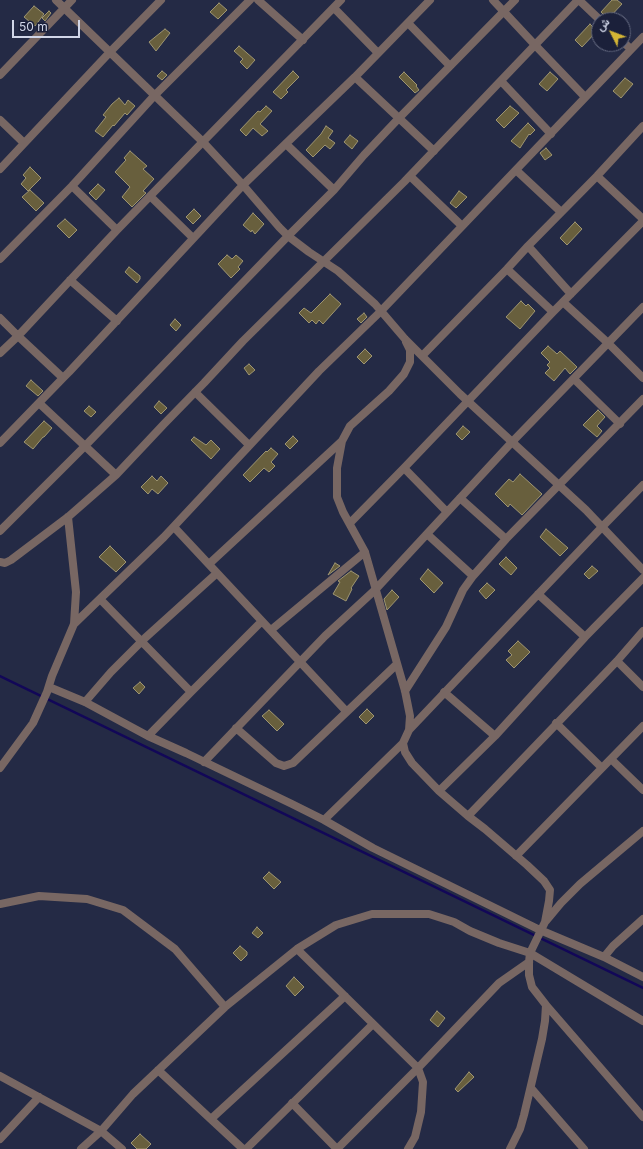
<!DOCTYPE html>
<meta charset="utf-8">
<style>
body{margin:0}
#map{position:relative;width:643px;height:1149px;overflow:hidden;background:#242a45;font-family:Inter,Vazirmatn,sans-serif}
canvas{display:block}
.north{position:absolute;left:591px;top:12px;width:40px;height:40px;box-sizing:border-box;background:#1b203a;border:1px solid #646980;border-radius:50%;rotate:312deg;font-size:11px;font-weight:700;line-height:16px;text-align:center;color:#d1d6e8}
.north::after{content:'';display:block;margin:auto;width:14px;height:18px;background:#d4b535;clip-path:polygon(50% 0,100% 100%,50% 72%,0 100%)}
.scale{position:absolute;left:12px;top:20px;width:68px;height:18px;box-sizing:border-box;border:2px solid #d1d6e8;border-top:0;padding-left:5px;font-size:12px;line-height:14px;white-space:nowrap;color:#d1d6e8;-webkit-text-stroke:3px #1b203a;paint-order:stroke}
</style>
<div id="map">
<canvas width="643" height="1149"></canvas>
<div class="north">ش</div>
<div class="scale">50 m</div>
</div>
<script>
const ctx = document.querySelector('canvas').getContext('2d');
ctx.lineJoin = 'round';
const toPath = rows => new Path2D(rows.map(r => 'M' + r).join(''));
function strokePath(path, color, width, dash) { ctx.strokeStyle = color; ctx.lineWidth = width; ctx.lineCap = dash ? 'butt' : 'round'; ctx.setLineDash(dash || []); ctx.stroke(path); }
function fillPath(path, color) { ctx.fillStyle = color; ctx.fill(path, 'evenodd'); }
strokePath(toPath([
 [0,676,643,988]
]), '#120758', 2.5);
const building = toPath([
 [612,0,617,0,622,4,608,19,601,12,612,0],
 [219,3,227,10,218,19,210,12,219,3],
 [34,6,44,14,35,26,24,17,34,6],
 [49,11,51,13,45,21,42,18,49,11],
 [590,24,597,31,582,47,575,40,590,24],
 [165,29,170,33,156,51,149,42,165,29],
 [239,46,255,60,247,69,240,62,243,59,234,51,239,46],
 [162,71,167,75,162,80,157,76,162,71],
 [293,71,299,77,286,90,288,92,281,99,273,92,293,71],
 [404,72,417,85,416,86,419,90,415,93,399,77,404,72],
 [550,72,558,79,547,91,539,84,550,72],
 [625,78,633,84,621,98,613,91,625,78],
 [119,98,125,105,128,100,135,106,127,115,125,113,114,126,113,125,103,137,95,131,106,117,103,115,112,104,119,98],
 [266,106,272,111,260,124,268,131,262,136,253,128,246,136,240,130,258,111,260,112,266,106],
 [510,106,519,113,504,128,496,120,510,106],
 [528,123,535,130,530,135,529,134,520,148,511,141,528,123],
 [326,126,333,131,328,138,335,143,330,149,325,145,313,157,306,150,321,134,326,126],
 [350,135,358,141,352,149,344,142,350,135],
 [546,148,552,155,545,160,540,153,546,148],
 [130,151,147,166,143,169,154,179,143,191,146,193,132,207,122,197,130,187,115,172,126,160,124,158,130,151],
 [30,167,41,178,28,191,21,184,26,178,23,175,30,167],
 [98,184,105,190,96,200,89,193,98,184],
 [30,190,44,203,36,211,22,197,30,190],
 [459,191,467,197,456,208,450,203,459,191],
 [194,209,201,216,193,224,186,217,194,209],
 [253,213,264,224,255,234,252,230,251,232,243,225,253,213],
 [65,219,77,230,69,238,57,226,65,219],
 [575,222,582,229,567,245,560,238,575,222],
 [227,255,232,259,236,255,243,261,238,267,240,269,231,278,218,264,227,255],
 [129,267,140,276,140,279,137,283,125,272,129,267],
 [330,294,341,304,323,324,319,320,316,324,312,320,309,323,299,313,304,308,311,313,330,294],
 [521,301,526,306,528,304,535,311,520,329,506,317,521,301],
 [364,313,367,317,361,323,357,319,364,313],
 [175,319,181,325,176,331,170,325,175,319],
 [548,346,557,354,560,351,577,367,570,374,565,368,554,381,545,373,550,368,547,365,550,362,541,353,548,346],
 [365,349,372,356,364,364,357,357,365,349],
 [249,364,255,370,249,375,244,368,249,364],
 [31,380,43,391,38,396,26,386,31,380],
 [159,401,167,408,161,414,154,407,159,401],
 [89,406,96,412,91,417,84,411,89,406],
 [598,410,605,417,597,426,602,431,597,437,583,425,598,410],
 [44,421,52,428,44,437,43,437,33,449,24,442,44,421],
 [463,426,470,432,462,440,456,434,463,426],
 [293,436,298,441,290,449,285,444,293,436],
 [194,437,206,445,211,440,220,449,211,459,191,440,194,437],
 [271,448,278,454,271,462,275,466,269,472,264,468,250,482,243,475,266,451,267,452,271,448],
 [520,474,542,494,522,515,510,504,508,507,495,494,509,479,513,482,520,474],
 [152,476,157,481,161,476,168,483,158,494,152,489,148,494,141,487,152,476],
 [546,529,568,548,560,556,540,537,546,529],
 [110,546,126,562,116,572,99,557,110,546],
 [506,557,517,568,511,575,499,564,506,557],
 [335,563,340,566,328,575,335,563],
 [592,566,598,571,589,579,584,574,592,566],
 [428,569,443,583,434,593,420,579,428,569],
 [351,571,359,576,351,588,352,589,346,601,333,594,340,582,338,581,351,571],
 [487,583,495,590,486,599,479,591,487,583],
 [392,590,399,597,387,610,384,599,392,590],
 [518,641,530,652,514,668,506,660,512,655,508,651,518,641],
 [140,682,145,687,139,694,133,688,140,682],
 [367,709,374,716,366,724,359,717,367,709],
 [269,710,284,724,277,731,262,716,269,710],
 [269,872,281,882,274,889,263,878,269,872],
 [257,927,263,933,258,938,252,933,257,927],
 [240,946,247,952,247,955,241,961,233,953,240,946],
 [294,977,304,987,295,996,286,986,294,977],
 [437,1011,445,1018,438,1027,430,1020,437,1011],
 [469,1072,474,1077,458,1092,455,1089,469,1072],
 [140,1134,151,1144,146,1149,137,1149,131,1143,140,1134]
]);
fillPath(building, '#685f3d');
strokePath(building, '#9e9571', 1);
strokePath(toPath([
 [56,0,203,142,243,185,279,227,288,236,309,252,338,271,375,304,405,339,460,394,586,510,643,570],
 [258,0,303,40],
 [493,0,535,45,585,97],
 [579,0,600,20],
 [334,8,378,53],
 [408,23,450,66],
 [623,42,631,49],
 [0,75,72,0],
 [355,77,434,151],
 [501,81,551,134],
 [0,120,24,143],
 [286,144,334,190],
 [0,169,110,52,161,0],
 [516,170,561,212],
 [410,176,462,226],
 [597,176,643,219],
 [72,186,117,230],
 [150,196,193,238],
 [528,246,571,294],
 [0,259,72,186,154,96,250,0],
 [507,269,553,312],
 [70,280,117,321],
 [563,302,608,343,643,378],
 [0,318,18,336,63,378],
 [0,353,18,336,117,230,341,0],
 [422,356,507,269,528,246,597,176,643,126],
 [574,379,620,424],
 [195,392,249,445],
 [39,403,116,475],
 [342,441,337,468,337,497,343,512,365,552,405,691,410,716,409,730,403,743,405,752,412,763,439,791,468,816,485,829,527,865,544,881,550,890,549,901,545,922,530,953,529,962,529,975,532,987,546,1005,545,1021,542,1039,524,1115,520,1129,510,1149],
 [0,443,63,378,69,372,243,185,355,77,430,0],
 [404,468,447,512],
 [460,498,506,539],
 [350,523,404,468,553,312,643,221],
 [174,527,346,711],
 [0,531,85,446,288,236,334,190,364,155,399,118,515,0],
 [427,534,473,576],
 [0,562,5,563,11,560,68,517,116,475,164,424,204,383,243,341,404,182,578,0],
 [209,564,342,441,350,426,389,391,404,374,410,362,410,350,406,342],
 [538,594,585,637],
 [100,599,191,692],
 [74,624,164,537,319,371,381,311,643,37],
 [271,630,365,552],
 [617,661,643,687],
 [49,687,85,702,148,736,186,753,292,804,324,820,373,848,540,930,604,957,643,977],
 [405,691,446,627,463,590,473,576,506,539,643,399],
 [444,692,495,736],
 [85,702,111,672,145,638,217,573],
 [556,723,602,768],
 [236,728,276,763,284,766,293,763,397,664],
 [409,730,602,527,643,485],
 [148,736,191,692,262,621],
 [611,759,643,790],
 [204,762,325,636,375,590,512,442,643,307],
 [0,768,33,723,47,692,52,676,74,624,76,592,68,517],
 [439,791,495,736,585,637,643,578],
 [468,816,617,661,643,631],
 [324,820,403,743],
 [516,856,643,726],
 [0,904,39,896,87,899,123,910,175,949,225,1007],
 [546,921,561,903,580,884,643,831],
 [297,949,418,1068,337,1149],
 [604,957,613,946,643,919],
 [546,1005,643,1117],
 [158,1070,243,1149],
 [0,1076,101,1131,122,1149],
 [531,1088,584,1149],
 [292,1103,337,1149],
 [211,1119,345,996],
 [0,1139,39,1097],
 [81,1149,101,1131,133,1094,225,1007,297,949,336,925,372,914,429,914,454,922,470,931,499,943,530,953,643,1021],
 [246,1149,373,1024],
 [408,1149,415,1137,421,1112,423,1082,418,1068,499,983,529,962]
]), '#786763', 8);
</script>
